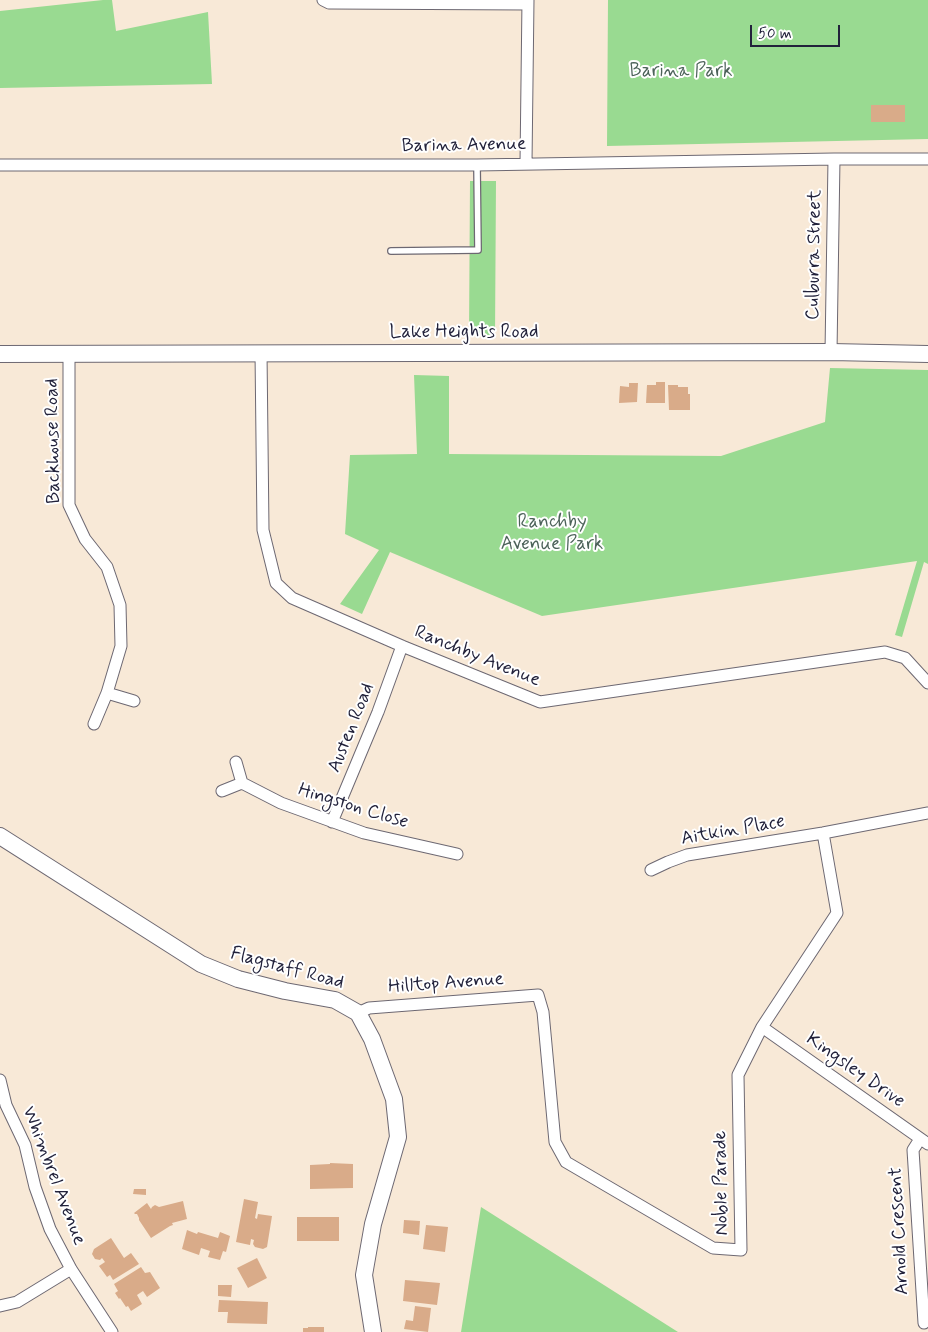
<!DOCTYPE html>
<style>
body{margin:0}
#map{position:relative;width:928px;height:1332px;overflow:hidden;background:#f8e9d7;font-family:Mynerve,sans-serif}
canvas{display:block}
.scale{position:absolute;left:750px;top:25px;width:90px;height:22px;box-sizing:border-box;border:2px solid #22223b;border-top:0;padding-left:6px;font-size:15px;line-height:18px;white-space:nowrap;color:#22223b;-webkit-text-stroke:4px #fff;paint-order:stroke}
</style>
<div id="map">
<canvas width="928" height="1332"></canvas>
<div class="scale">50 m</div>
</div>
<script>
const ctx = document.querySelector('canvas').getContext('2d');
ctx.lineJoin = 'round';
function fillPath(path, color) { ctx.fillStyle = color; ctx.fill(path, 'evenodd'); }
const toPath = rows => new Path2D(rows.map(r => 'M' + r).join(''));
function strokePath(path, color, width, dash) { ctx.strokeStyle = color; ctx.lineWidth = width; ctx.lineCap = dash ? 'butt' : 'round'; ctx.setLineDash(dash || []); ctx.stroke(path); }
function drawText(font, color, halo, rows, align = 'center') {
  ctx.font = font + ' Mynerve,sans-serif'; ctx.lineWidth = 4; ctx.setLineDash([]); ctx.textBaseline = 'middle'; ctx.strokeStyle = halo; ctx.fillStyle = color; for (const [text, x, y, turn = 0] of rows) {
    ctx.save(); ctx.translate(x, y); ctx.rotate((+turn || 0) * Math.PI / 180); ctx.textAlign = isNaN(turn) ? turn : align; if (halo) ctx.strokeText(text, 0, 0); ctx.fillText(text, 0, 0); ctx.restore();
  }
}
fillPath(toPath([
 [103,0,112,0,116,31,208,12,212,84,0,88,0,11],
 [608,0,928,0,928,139,607,146],
 [470,181,496,181,495,336,469,336],
 [830,368,928,370,928,564,924,562,902,637,895,635,917,561,542,616,390,552,362,614,340,604,379,550,345,534,350,455,417,454,414,375,449,376,449,454,721,456,825,422],
 [481,1207,678,1332,461,1332]
]), '#99da91');
fillPath(toPath([
 [871,105,905,105,905,122,871,122],
 [656,382,665,382,665,403,646,403,647,385,656,385],
 [629,383,638,383,637,402,619,403,620,386,629,387],
 [668,385,678,385,678,387,688,387,688,394,690,394,690,410,669,410],
 [330,1163,353,1164,353,1188,310,1189,310,1165,330,1164],
 [134,1189,146,1189,146,1195,133,1194],
 [244,1199,258,1202,255,1218,257,1219,258,1214,272,1216,267,1247,263,1249,255,1247,253,1244,254,1240,251,1239,250,1245,236,1242],
 [183,1201,187,1219,172,1223,173,1225,170,1226,151,1238,139,1220,139,1218,137,1214,135,1214,134,1213,147,1203,151,1209,152,1207,155,1205,159,1207],
 [297,1217,339,1217,339,1241,297,1241],
 [404,1220,420,1221,419,1235,403,1233],
 [426,1225,448,1227,445,1252,423,1249],
 [187,1230,197,1234,198,1232,218,1238,220,1232,230,1236,226,1252,223,1251,220,1260,208,1257,210,1251,201,1248,199,1255,182,1249],
 [111,1238,124,1258,131,1253,139,1264,113,1280,110,1275,107,1277,99,1266,105,1262,102,1258,100,1260,95,1259,92,1254,94,1249],
 [257,1258,267,1278,248,1288,237,1268],
 [141,1267,145,1273,150,1272,160,1288,147,1297,143,1291,137,1295,142,1304,131,1311,128,1306,126,1307,120,1298,119,1299,115,1293,118,1291,114,1284],
 [405,1280,440,1283,437,1305,403,1301],
 [218,1285,232,1285,231,1297,218,1296],
 [219,1300,268,1302,267,1324,227,1323,228,1312,218,1312],
 [415,1306,431,1308,428,1332,404,1329,406,1320,413,1321],
 [308,1327,324,1327,324,1332,303,1332,303,1328,308,1328]
]), '#d9ab89');
const lane = toPath([
 [391,251,478,250,477,165]
]);
const street = toPath([
 [323,0,329,3,528,4],
 [526,163,528,0],
 [0,165,477,165,834,159,928,159],
 [261,352,263,530,276,583,292,598,402,646,540,702,885,652,905,658,928,683],
 [831,352,834,159],
 [69,353,69,505,85,539,107,567,120,605,121,646,107,693,94,724],
 [107,693,134,701],
 [236,762,242,783,281,803,364,833,457,854],
 [222,791,242,783],
 [332,822,378,712,402,646],
 [651,870,668,862,687,855,823,833,928,813],
 [358,1013,369,1008,538,995,543,1012,555,1142,566,1162,713,1248,741,1250,738,1075,762,1027,837,913,823,833],
 [762,1027,928,1144],
 [0,1080,6,1105,25,1145,35,1187,50,1229,71,1269,112,1332],
 [920,1139,913,1150,924,1323],
 [0,1306,17,1302,71,1269]
]);
const secondary = toPath([
 [0,354,831,352,928,354],
 [0,836,201,964,238,979,285,991,335,1000,358,1013,372,1039,394,1099,398,1137,373,1224,364,1275,373,1332]
]);
strokePath(lane, '#6d6872', 8);
strokePath(street, '#6d6872', 13);
strokePath(secondary, '#6d6872', 18);
strokePath(lane, '#fff', 5.5);
strokePath(street, '#fff', 11);
strokePath(secondary, '#fff', 16);
drawText('19px', '#4c6259', '#fff', [
 ["Barina Park",681,72],
 ["Ranchby",552,523],
 ["Avenue Park",552,545]
]);
drawText('19px', '#22223b', '#fff', [
 ["Barina Avenue",464,146,-1],
 ["Culburra Street",815,255,-89],
 ["Lake Heights Road",464,333],
 ["Backhouse Road",54,441,-91],
 ["Ranchby Avenue",477,657,22],
 ["Austen Road",352,728,-68],
 ["Hingston Close",353,807,17],
 ["Aitkin Place",733,831,-10],
 ["Flagstaff Road",287,969,15],
 ["Hilltop Avenue",446,984,-4],
 ["Kingsley Drive",855,1071,35],
 ["Whimbrel Avenue",53,1176,69],
 ["Noble Parade",722,1183,-91],
 ["Arnold Crescent",900,1231,-93]
]);
</script>
